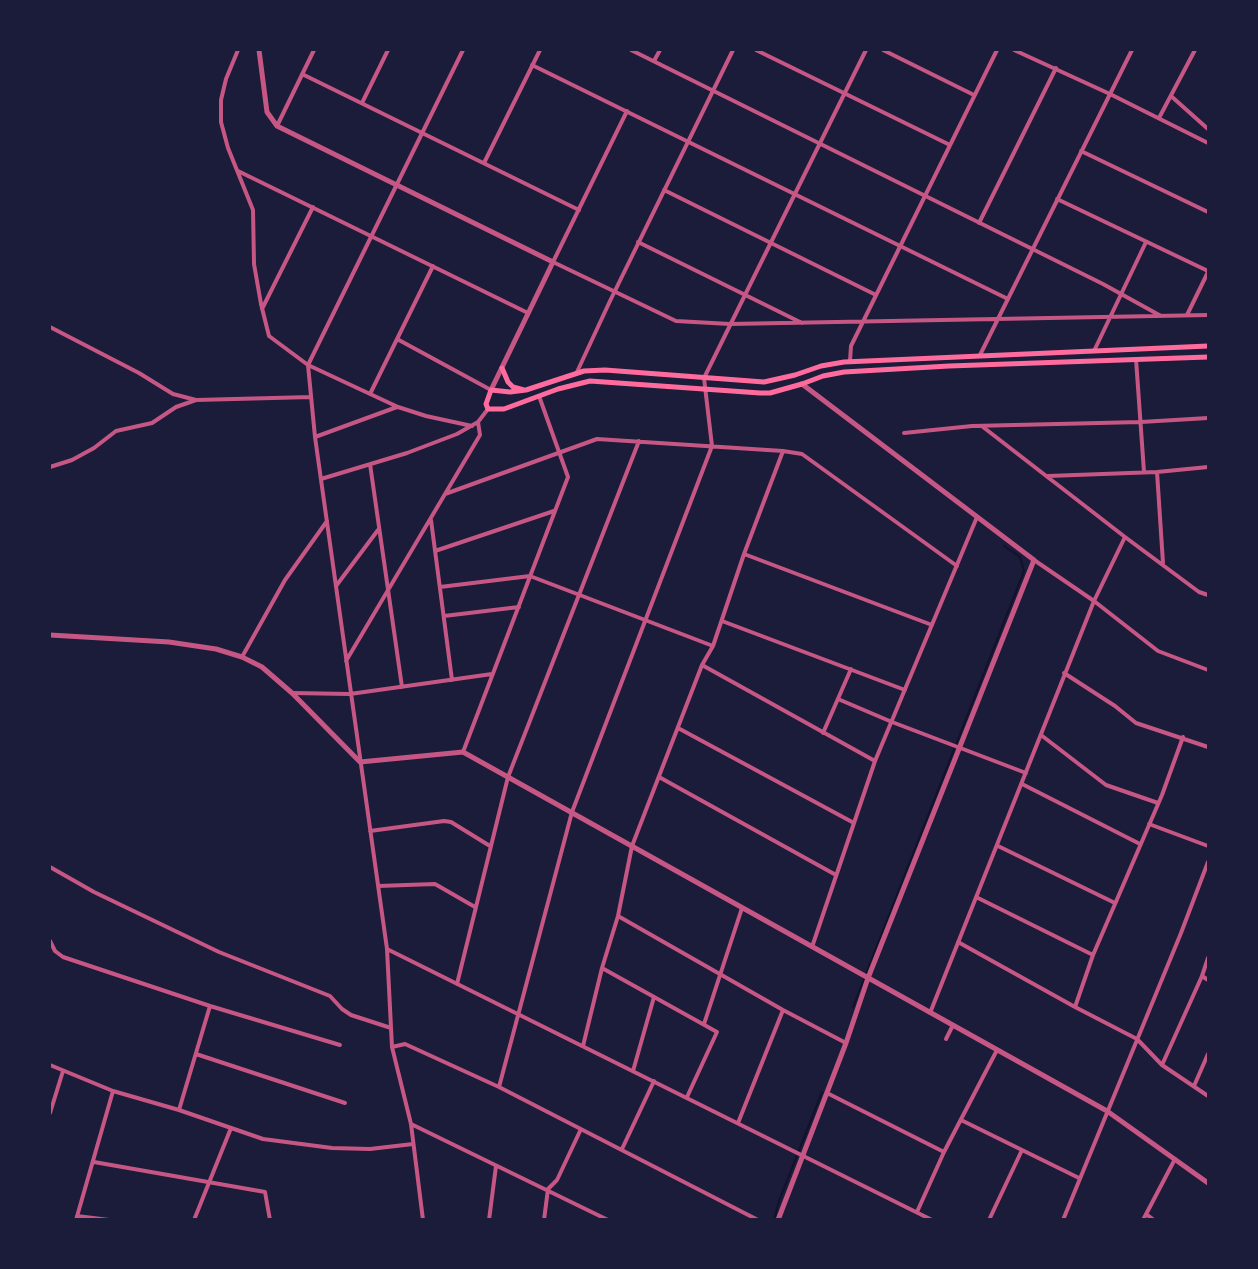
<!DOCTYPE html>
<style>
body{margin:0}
#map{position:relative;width:1258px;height:1269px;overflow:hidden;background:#1b1b3a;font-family:"Golos Text",sans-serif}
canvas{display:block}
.frame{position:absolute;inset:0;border:51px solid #1b1b3a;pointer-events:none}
</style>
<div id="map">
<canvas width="1258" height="1269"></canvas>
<div class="frame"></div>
</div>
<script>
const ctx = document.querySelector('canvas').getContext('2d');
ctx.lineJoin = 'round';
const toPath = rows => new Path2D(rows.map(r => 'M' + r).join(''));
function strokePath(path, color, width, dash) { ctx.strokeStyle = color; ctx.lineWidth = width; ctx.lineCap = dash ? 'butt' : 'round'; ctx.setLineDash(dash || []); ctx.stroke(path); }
strokePath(toPath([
 [853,1007,1024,571,1020,557,1004,546],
 [774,1220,779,1201,822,1092]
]), '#12122b', 2);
strokePath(toPath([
 [238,50,226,79,221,100,221,122,228,148,253,210,254,264,261,304,269,336,308,365,398,407,426,416,472,426],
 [631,50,1103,284,1161,316],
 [756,50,950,145],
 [883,50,974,95],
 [1014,50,1110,94,1208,143],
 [654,61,660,50],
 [532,65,1008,299],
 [302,74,579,210],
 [1171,96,1208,129],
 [362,103,388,50],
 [627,111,553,262,676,321,730,324,1208,315],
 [1159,118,1195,50],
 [277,126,314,50],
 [1081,151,1208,212],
 [484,163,540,50],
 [238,171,528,313],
 [664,190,876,295],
 [1057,199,1208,271],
 [979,223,1056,68],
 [638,242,802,323],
 [262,309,313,207],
 [1187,315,1208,272],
 [50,327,139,373,173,394,196,400],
 [397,339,491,390],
 [1094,351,1146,242],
 [980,355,1132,50],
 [1136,359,1144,472],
 [850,361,851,346,997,50],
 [577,372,610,301,733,50],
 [370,394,433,266],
 [983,427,1125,537,1199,592,1208,595],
 [904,433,972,426,1141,422,1208,418],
 [315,437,397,407],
 [370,464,402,687],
 [50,467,72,460,94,448,116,431,152,423,176,407,196,400,311,397],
 [1157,472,1163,563],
 [1048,476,1157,472,1208,467],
 [321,479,407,453,457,434,478,422,488,409],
 [445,494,597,439,783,451,802,454,957,566],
 [431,520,452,680],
 [435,551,554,511],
 [744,554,932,625],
 [1034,560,1094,601,1158,651,1208,670],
 [336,586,378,530],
 [440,587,530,576,713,646],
 [444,616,519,607],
 [722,621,905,690],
 [242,657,285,580,327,521],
 [346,661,480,435,478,422],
 [702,665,875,761],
 [1064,673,1115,706,1136,723,1208,747],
 [292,693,350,694,492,674],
 [838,699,892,722,1026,773],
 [678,728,854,823],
 [823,733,851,669],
 [1041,735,1106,785,1158,803],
 [463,752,568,477,539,396],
 [659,777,836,875],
 [1022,784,1140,844],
 [1149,824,1208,846],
 [370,831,444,821,451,822,490,846],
 [998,846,1115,903],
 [50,867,94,892,219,952,330,996,342,1009,351,1015,391,1028],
 [378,886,435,884,475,907],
 [976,897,1093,955],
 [618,916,783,1010,846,1043],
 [50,941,55,951,63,957,210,1006,340,1045],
 [958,942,1075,1007,1137,1039,1162,1065,1208,1096],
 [812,947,875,761,977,517],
 [387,949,932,1220],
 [1208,958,1202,976,1208,980],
 [602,968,717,1032,687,1097],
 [457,984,508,777,639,441],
 [1075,1007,1093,955,1162,795,1183,737],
 [930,1013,1094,601,1125,537],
 [704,1024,742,908],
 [946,1039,953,1025],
 [583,1046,602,968,618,916,632,846,702,665,713,646,744,554,783,451],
 [392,1047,405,1044,499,1087,758,1220],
 [196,1054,345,1103],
 [50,1065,113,1091,179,1110,263,1139,332,1148,370,1149,413,1144],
 [1162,1065,1202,976],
 [633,1071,654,997],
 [1194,1086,1208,1054],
 [499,1087,572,812,712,446,704,378,866,50],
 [827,1093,944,1152],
 [179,1110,210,1006],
 [50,1113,63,1071],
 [961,1120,1079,1178],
 [738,1123,783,1010],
 [411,1124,392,1047,387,949,315,437,308,365,463,50],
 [622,1149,654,1081],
 [94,1162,265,1192,270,1220],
 [917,1212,944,1152,997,1050],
 [1146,1214,1154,1220],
 [77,1216,109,1220],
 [76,1220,113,1091],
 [194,1220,231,1128],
 [423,1220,411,1124,608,1220],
 [489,1220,496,1166],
 [544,1220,548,1189,557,1180,581,1129],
 [989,1220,1022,1150],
 [1063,1220,1181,933,1208,862],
 [1143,1220,1175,1159]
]), '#c65784', 4);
strokePath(toPath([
 [259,50,267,112,277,126,553,262,491,390],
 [50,635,169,642,216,649,242,657,262,667,292,693,360,762,463,752,1107,1111,1208,1183],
 [778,1220,846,1043,868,978,1034,560,802,384]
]), '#c65784', 5);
strokePath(toPath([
 [1208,346,844,362,821,366,795,375,764,382,605,370,584,371,526,390,510,392,491,390,486,404,488,409,504,409,558,389,590,381,760,393,770,393,802,384,823,376,844,372,949,366,1208,357],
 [502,368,508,382,513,387,524,390]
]), '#ff6b9d', 5);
</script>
